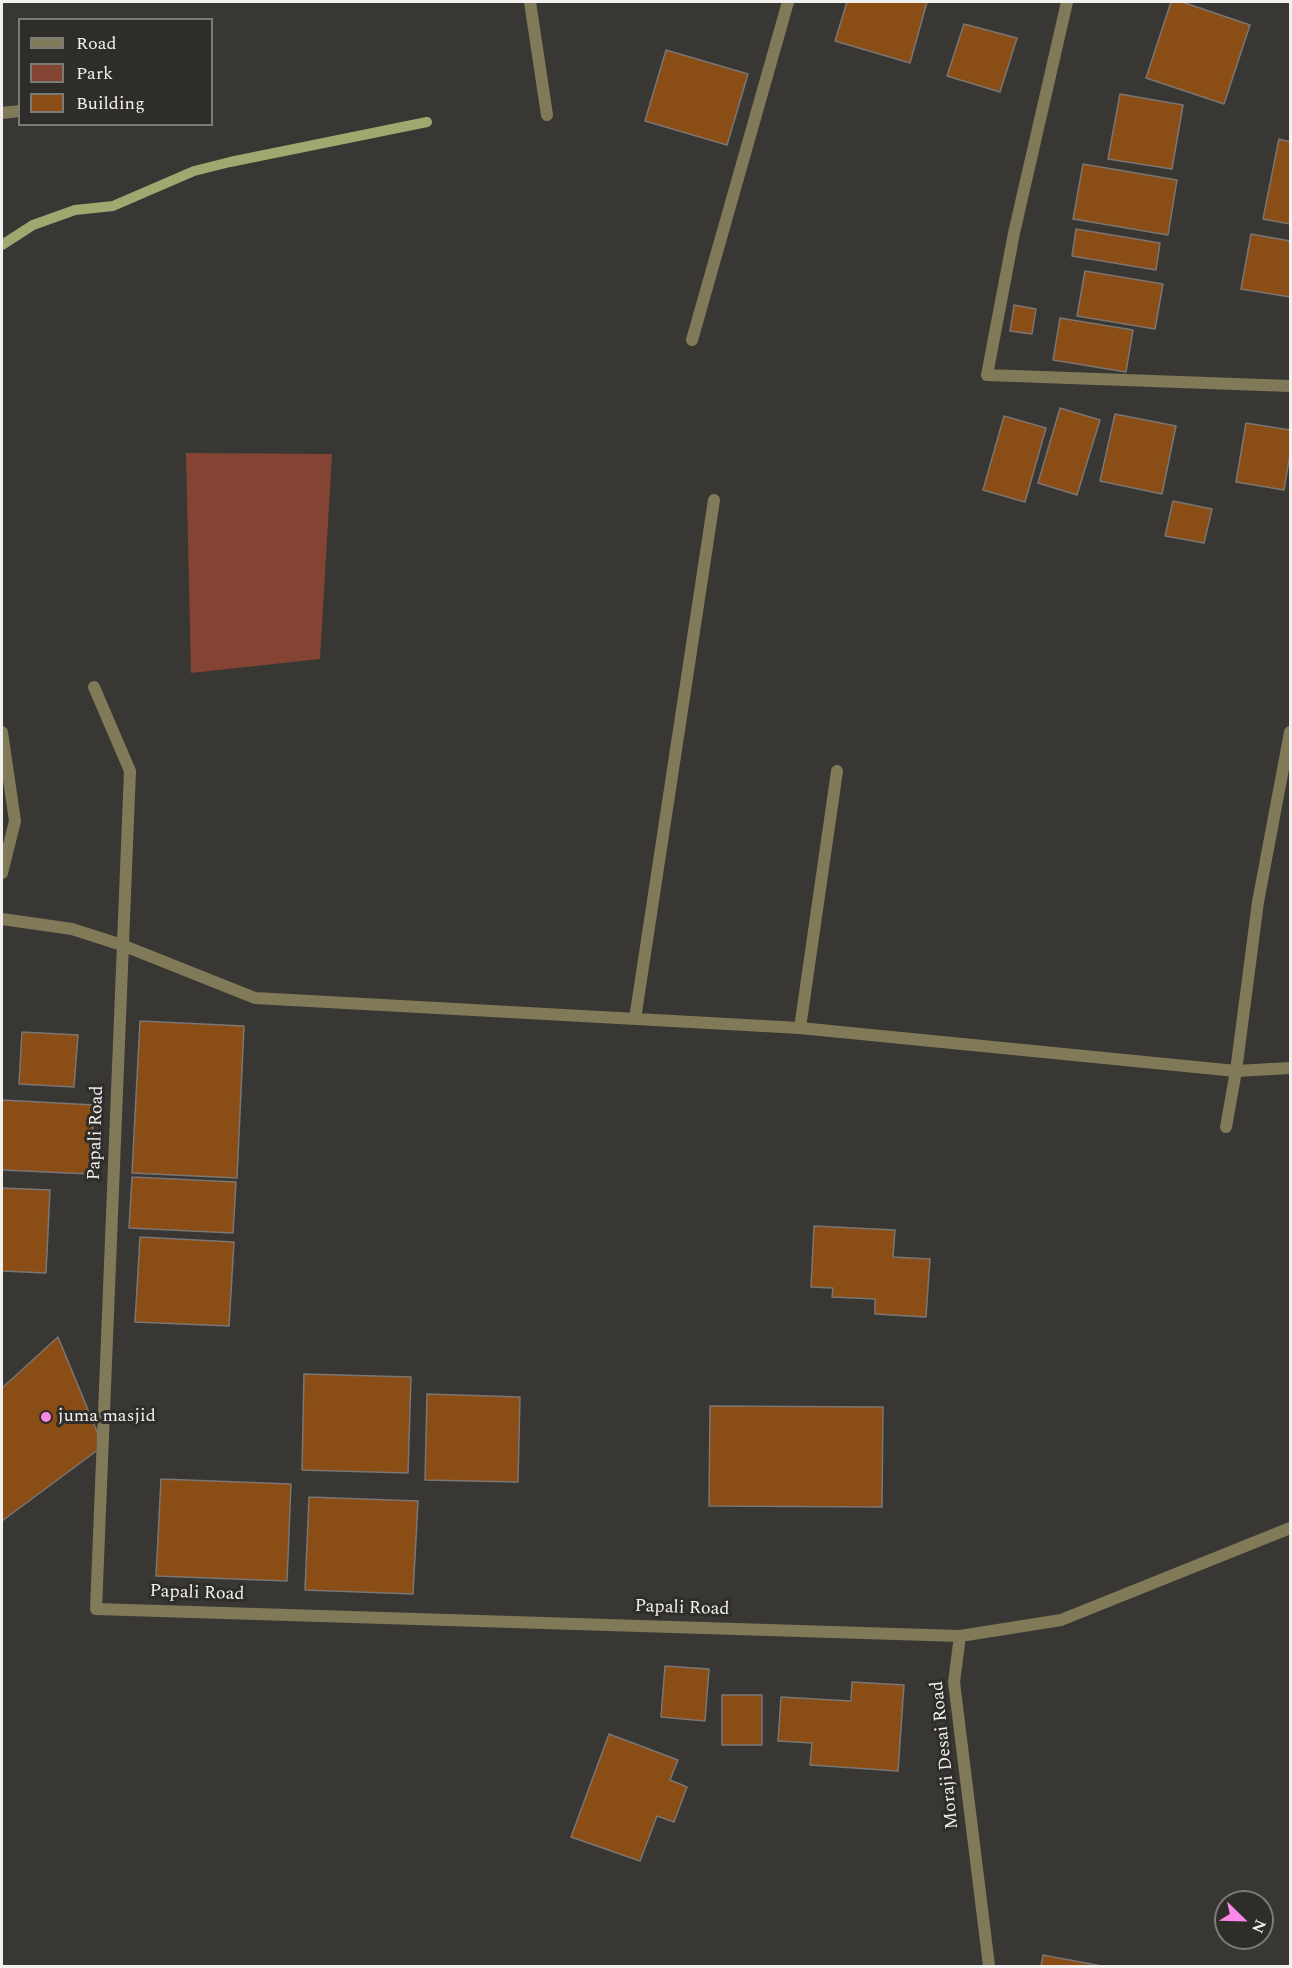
<!DOCTYPE html>
<style>
body{margin:0}
#map{position:relative;width:1292px;height:1968px;overflow:hidden;background:#393733;font-family:Spectral,serif}
canvas{display:block}
.frame{position:absolute;inset:0;border:3px solid #f3f1ef;pointer-events:none}
.legend{position:absolute;left:18px;top:18px;width:195px;height:108px;box-sizing:border-box;background:#2f2d29;border:2px solid #7d7b78;margin:0;padding:8px 10px;list-style:none;font-size:18px;color:#f3f1ef}
.legend li{display:flex;align-items:center;gap:12px;height:30px}
.legend b{width:30px;border:2px solid #7d7b78}
.north{position:absolute;left:1214px;top:1890px;width:60px;height:60px;box-sizing:border-box;background:#2f2d29;border:2px solid #7d7b78;border-radius:50%;rotate:113deg;font-size:16px;font-weight:700;line-height:24px;text-align:center;color:#f3f1ef}
.north::after{content:'';display:block;margin:auto;width:21px;height:27px;background:#fb87e6;clip-path:polygon(50% 0,100% 100%,50% 72%,0 100%)}
</style>
<div id="map">
<canvas width="1292" height="1968"></canvas>
<div class="frame"></div>
<ul class="legend">
<li><b style="height:8px;background:#817a59"></b>Road</li>
<li><b style="height:16px;background:#844433"></b>Park</li>
<li><b style="height:16px;background:#8b4d16"></b>Building</li>
</ul>
<div class="north">N</div>
</div>
<script>
const ctx = document.querySelector('canvas').getContext('2d');
ctx.lineJoin = 'round';
function fillPath(path, color) { ctx.fillStyle = color; ctx.fill(path, 'evenodd'); }
const toPath = rows => new Path2D(rows.map(r => 'M' + r).join(''));
function strokePath(path, color, width, dash) { ctx.strokeStyle = color; ctx.lineWidth = width; ctx.lineCap = dash ? 'butt' : 'round'; ctx.setLineDash(dash || []); ctx.stroke(path); }
function drawText(font, color, halo, rows, align = 'center') {
  ctx.font = font + ' Spectral,serif'; ctx.lineWidth = 6; ctx.setLineDash([]); ctx.textBaseline = 'middle'; ctx.strokeStyle = halo; ctx.fillStyle = color; for (const [text, x, y, turn = 0] of rows) {
    ctx.save(); ctx.translate(x, y); ctx.rotate((+turn || 0) * Math.PI / 180); ctx.textAlign = isNaN(turn) ? turn : align; if (halo) ctx.strokeText(text, 0, 0); ctx.fillText(text, 0, 0); ctx.restore();
  }
}
fillPath(toPath([
 [186,453,332,454,320,659,191,673]
]), '#844433');
strokePath(toPath([
 [2,245,33,225,75,210,113,206,194,171,230,162,427,122]
]), '#9ea86f', 10);
const building = toPath([
 [847,2,927,2,910,63,835,41,847,2],
 [1171,2,1182,2,1250,25,1224,104,1146,78,1171,2],
 [964,24,1017,38,1000,92,947,76,964,24],
 [666,50,748,74,727,145,645,121,666,50],
 [1120,94,1183,105,1172,169,1108,159,1120,94],
 [1279,139,1290,142,1290,224,1263,219,1279,139],
 [1083,164,1177,180,1168,235,1073,219,1083,164],
 [1076,229,1160,243,1156,270,1072,256,1076,229],
 [1251,234,1290,241,1290,297,1241,289,1251,234],
 [1085,271,1163,284,1155,329,1077,316,1085,271],
 [1014,305,1036,309,1032,334,1010,331,1014,305],
 [1060,318,1133,330,1126,372,1053,360,1060,318],
 [1060,408,1100,420,1077,495,1038,483,1060,408],
 [1115,414,1176,426,1162,494,1100,481,1115,414],
 [1004,416,1046,428,1025,502,983,490,1004,416],
 [1246,423,1290,430,1290,454,1284,490,1236,482,1246,423],
 [1173,501,1212,509,1204,543,1165,536,1173,501],
 [140,1021,244,1026,237,1178,132,1173,140,1021],
 [22,1032,78,1035,74,1087,19,1084,22,1032],
 [2,1100,94,1105,90,1174,2,1170,2,1100],
 [132,1177,236,1182,233,1233,129,1228,132,1177],
 [2,1188,50,1190,46,1273,2,1271,2,1188],
 [814,1226,895,1230,893,1257,930,1259,926,1317,875,1314,875,1299,832,1297,833,1288,811,1287,814,1226],
 [140,1237,234,1242,229,1326,135,1322,140,1237],
 [58,1337,103,1446,2,1521,2,1388,58,1337],
 [304,1374,411,1377,408,1473,302,1470,304,1374],
 [427,1394,520,1397,518,1482,425,1480,427,1394],
 [710,1406,883,1407,882,1507,709,1506,710,1406],
 [161,1479,291,1484,287,1581,156,1576,161,1479],
 [309,1497,418,1501,413,1594,305,1590,309,1497],
 [665,1666,709,1669,705,1721,661,1717,665,1666],
 [852,1682,904,1685,898,1771,810,1765,812,1743,778,1741,781,1697,851,1701,852,1682],
 [722,1695,762,1695,762,1745,722,1745,722,1695],
 [609,1734,678,1760,670,1780,687,1787,674,1822,657,1816,640,1861,571,1837,609,1734],
 [1043,1955,1102,1966,1041,1966,1043,1955]
]);
fillPath(building, '#8b4d16');
strokePath(building, '#7a7673', 1.5);
strokePath(toPath([
 [530,2,547,115],
 [1067,2,1014,233,987,375,1290,386],
 [2,113,20,111],
 [692,340,788,2],
 [94,687,130,771,96,1609,960,1636],
 [2,732,15,821,2,873],
 [2,919,72,929,122,945,255,998,800,1028,1236,1071,1290,1068],
 [635,1019,714,500],
 [800,1028,837,771],
 [1226,1127,1236,1071,1258,902,1290,732],
 [989,1966,954,1682,960,1636,1061,1620,1290,1528]
]), '#817a59', 12);
for (const [x, y, r, color] of [
 [46,1417,6,"#fb87e6"]
]) { const dot = new Path2D(); dot.arc(x, y, r, 0, 2 * Math.PI); ctx.fillStyle = color; ctx.fill(dot); strokePath(dot, '#2f2d29', 2); }
drawText('18px', '#f3f1ef', '#2f2d29', [
 ["Papali Road",97,1133,-88],
 ["Papali Road",197,1594,2],
 ["Papali Road",682,1609,2],
 ["Moraji Desai Road",946,1755,-96]
]);
drawText('18px', '#f3f1ef', '#2f2d29', [
 ["juma masjid",58,1417]
], 'left');
</script>
